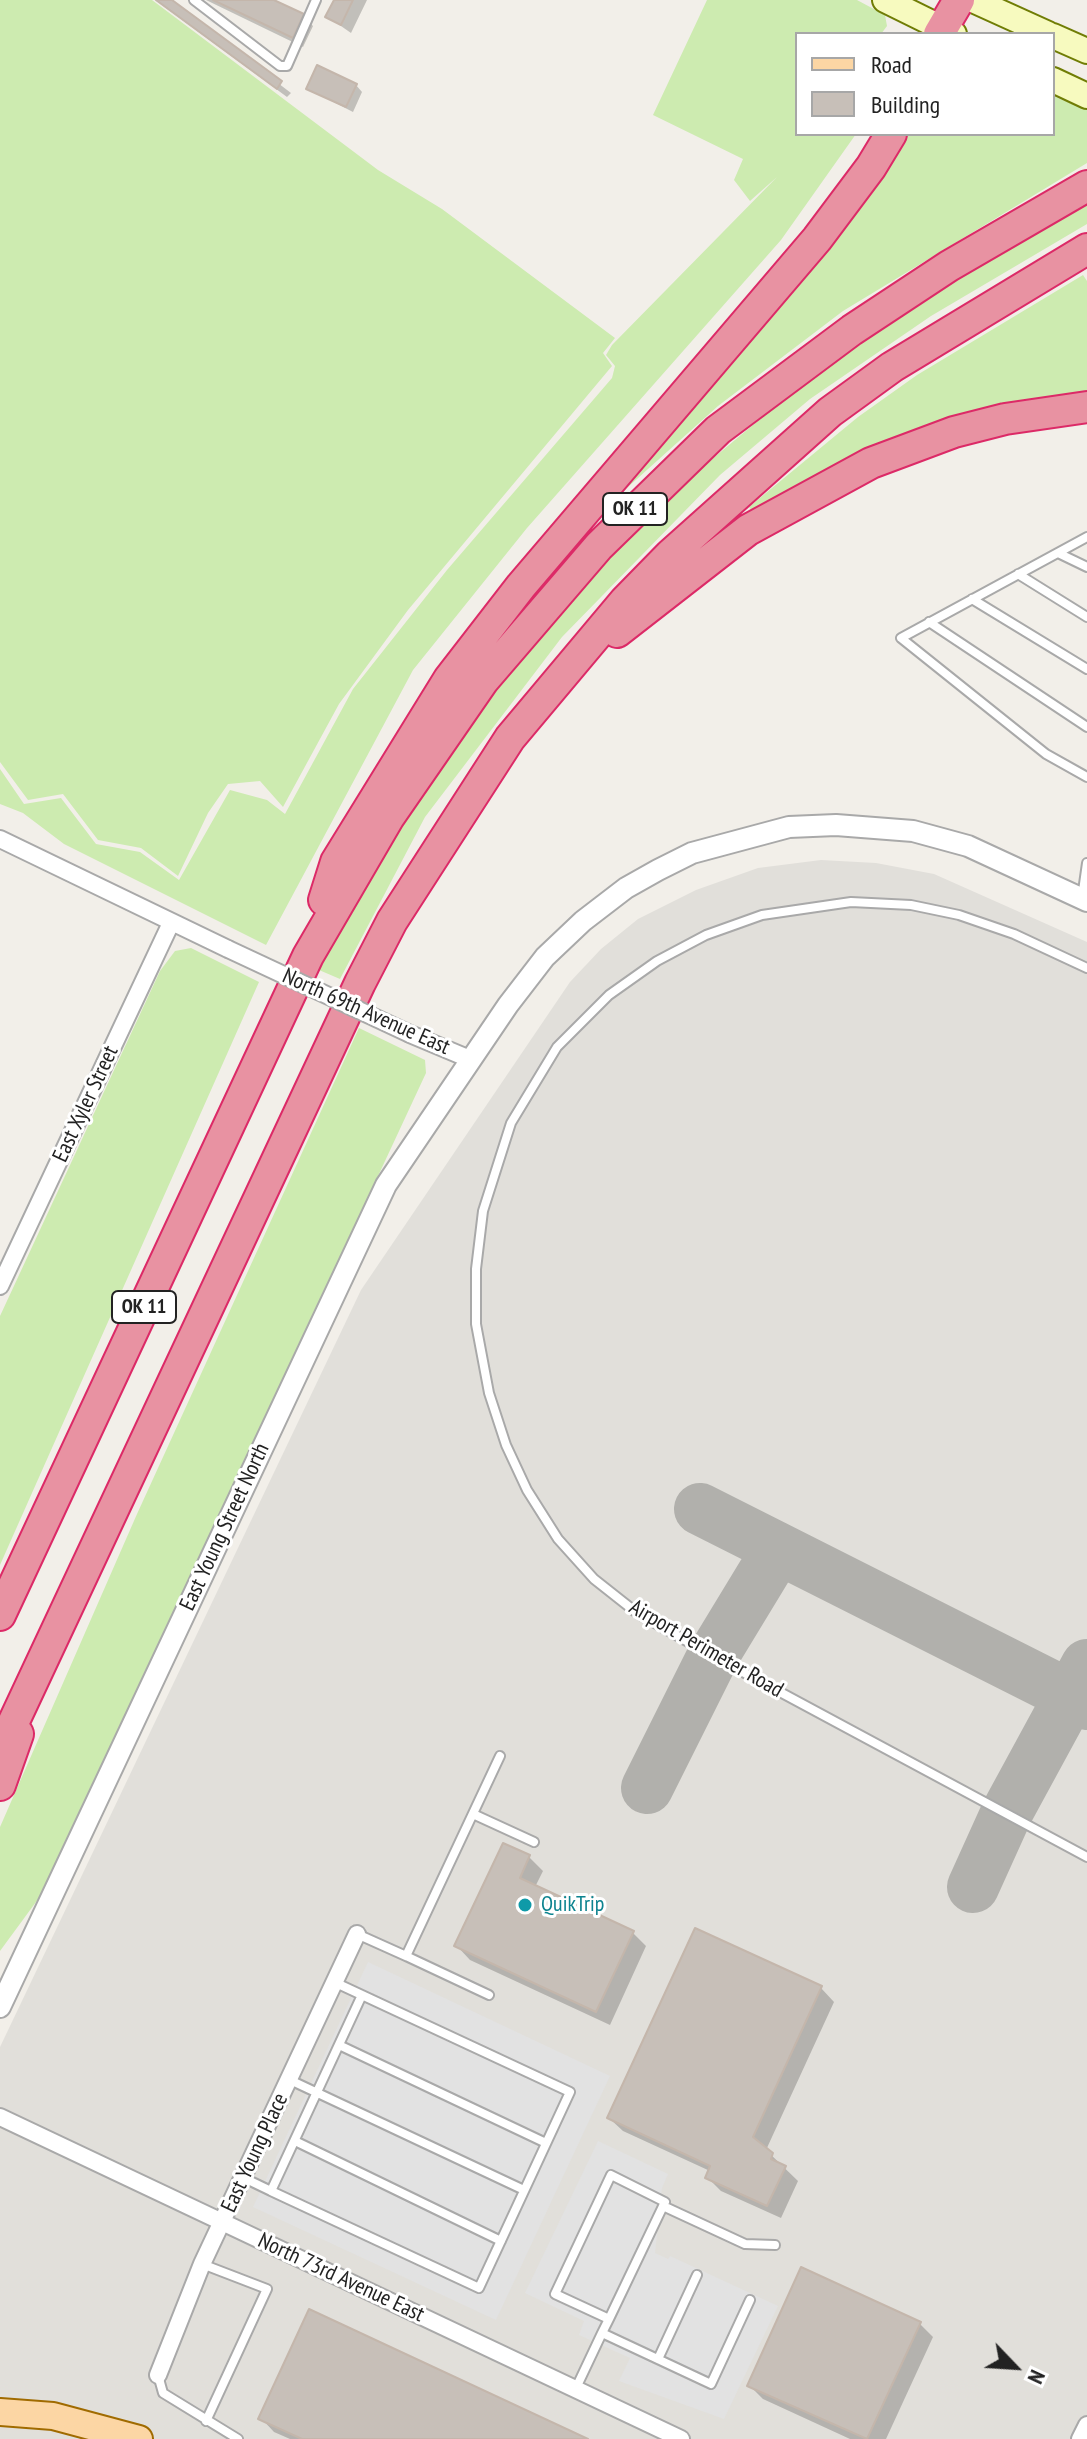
<!DOCTYPE html>
<style>
body{margin:0}
#map{position:relative;width:1087px;height:2439px;overflow:hidden;background:#f2efe9;font-family:"PT Sans Narrow",sans-serif}
canvas{display:block}
.legend{position:absolute;left:795px;top:32px;width:260px;height:104px;box-sizing:border-box;background:#fff;border:2px solid #a7a7a7;margin:0;padding:10px 14px;list-style:none;font-size:24px;color:#222}
.legend li{display:flex;align-items:center;gap:16px;height:40px}
.legend b{width:40px;border:2px solid #a7a7a7}
.north{position:absolute;left:975px;top:2327px;width:80px;height:80px;-webkit-text-stroke:6px #fff;paint-order:stroke;rotate:115deg;font-size:22px;font-weight:700;line-height:32px;text-align:center;color:#222}
.north::after{content:'';display:block;margin:auto;width:28px;height:36px;background:#222;clip-path:polygon(50% 0,100% 100%,50% 72%,0 100%)}
</style>
<div id="map">
<canvas width="1087" height="2439"></canvas>
<ul class="legend">
<li><b style="height:10px;background:#fcd6a4"></b>Road</li>
<li><b style="height:22px;background:#c7bfb8"></b>Building</li>
</ul>
<div class="north">N</div>
</div>
<script>
const ctx = document.querySelector('canvas').getContext('2d');
ctx.lineJoin = 'round';
function fillPath(path, color) { ctx.fillStyle = color; ctx.fill(path, 'evenodd'); }
const toPath = rows => new Path2D(rows.map(r => 'M' + r).join(''));
function strokePath(path, color, width, dash) { ctx.strokeStyle = color; ctx.lineWidth = width; ctx.lineCap = dash ? 'butt' : 'round'; ctx.setLineDash(dash || []); ctx.stroke(path); }
function drawText(font, color, halo, rows, align = 'center') {
  ctx.font = font + ' "PT Sans Narrow",sans-serif'; ctx.lineWidth = 6; ctx.setLineDash([]); ctx.textBaseline = 'middle'; ctx.strokeStyle = halo; ctx.fillStyle = color; for (const [text, x, y, turn = 0] of rows) {
    ctx.save(); ctx.translate(x, y); ctx.rotate((+turn || 0) * Math.PI / 180); ctx.textAlign = isNaN(turn) ? turn : align; if (halo) ctx.strokeText(text, 0, 0); ctx.fillText(text, 0, 0); ctx.restore();
  }
}
fillPath(toPath([
 [821,860,876,863,934,874,1087,942,1087,2439,0,2439,0,2047,361,1290,570,982,601,949,638,919,696,890,758,868]
]), '#e1dfda');
fillPath(toPath([
 [0,0,152,0,378,170,442,209,615,338,603,353,612,366,408,610,339,704,283,807,260,781,228,784,208,813,178,876,141,848,98,840,63,794,28,800,0,762],
 [707,0,857,0,885,15,887,26,881,34,797,34,797,134,856,134,781,240,527,528,413,670,266,945,64,844,23,813,0,804,0,769,24,804,61,798,96,844,140,852,179,880,230,790,267,800,285,814,353,689,447,570,612,378,615,366,606,355,612,345,777,177,750,201,734,180,743,159,653,115],
 [1053,96,1087,110,1087,163,843,311,718,406,618,496,615,490,901,134,1053,134],
 [1087,201,1087,224,931,316,810,399,720,475,562,637,425,817,340,979,319,970,378,864,433,776,525,649,605,559,686,481,815,373,899,315],
 [1083,275,1087,281,1087,397,755,515,749,507,858,417,917,375],
 [191,948,259,982,0,1565,0,1316,160,971,175,951],
 [359,1028,425,1060,426,1073,47,1887,0,1951,0,1827,137,1514]
]), '#cdebb0');
fillPath(toPath([
 [368,1962,610,2076,496,2320,253,2207],
 [598,2141,668,2174,662,2188,655,2253,668,2259,670,2256,778,2306,724,2419,619,2381,630,2358,579,2335,584,2321,525,2293]
]), '#e2e2e2');
fillPath(toPath([
 [155,0,169,0,291,93,287,97],
 [206,0,269,0,303,16,313,26,303,47],
 [336,0,367,0,351,33,328,17],
 [356,85,362,92,353,112,308,89],
 [529,1857,543,1871,535,1887,633,1933,646,1946,610,2025,470,1960,457,1946],
 [821,1988,834,2002,766,2150,798,2181,781,2218,721,2191,707,2177,710,2171,623,2131,609,2118],
 [920,2324,933,2337,886,2439,850,2439,763,2399,749,2385],
 [261,2418,584,2439,290,2439,274,2432]
]), '#0003');
strokePath(toPath([
 [700,1509,1087,1704],
 [647,1788,713,1656,778,1549],
 [973,1887,1006,1814,1087,1665]
]), '#b1b0ac', 52);
const building = toPath([
 [156,0,172,0,282,81,277,89,156,0],
 [213,0,274,0,304,14,293,38,213,0],
 [334,0,353,0,341,25,325,17,334,0],
 [317,65,357,84,346,107,306,89,317,65],
 [503,1843,530,1855,520,1878,634,1931,596,2012,454,1946,503,1843],
 [695,1928,822,1986,753,2137,773,2153,771,2159,786,2166,767,2206,705,2178,710,2166,607,2118,695,1928],
 [801,2267,921,2322,867,2439,747,2386,801,2267],
 [309,2309,588,2439,302,2439,258,2419,309,2309]
]);
fillPath(building, '#c7bfb8');
strokePath(building, '#c4b6ab', 2);
const service = toPath([
 [194,0,280,66,287,66,316,0],
 [1087,537,901,638,1046,754,1087,777],
 [1058,553,1087,567],
 [1018,574,1087,617],
 [972,599,1087,669],
 [929,622,1087,727],
 [1082,898,1087,863],
 [1087,968,1014,934,959,915,911,905,851,902,762,915,706,935,657,961,609,995,557,1047,511,1123,483,1211,476,1269,476,1324,489,1393,506,1445,527,1490,558,1539,594,1579,637,1613,713,1656,1087,1857],
 [473,1814,534,1842],
 [357,1934,406,1956],
 [334,1982,570,2092,479,2288,271,2191,362,1995],
 [489,1995,406,1956,500,1756],
 [339,2045,546,2143],
 [290,2080,524,2190],
 [295,2141,501,2241],
 [244,2178,271,2191],
 [663,2206,745,2244,775,2245],
 [202,2264,267,2289,206,2421],
 [602,2333,711,2384,750,2300],
 [658,2359,697,2275],
 [158,2375,163,2393,238,2439],
 [576,2388,602,2333,609,2319,665,2202,611,2175,555,2294,609,2319]
]);
const minor = toPath([
 [0,839,228,949],
 [410,1034,472,1060],
 [0,1286,171,923],
 [0,2117,681,2439],
 [158,2375,202,2264,357,1934],
 [1080,2439,1087,2425]
]);
const tertiary = toPath([
 [0,2007,386,1185,508,1005,545,957,583,921,626,888,658,870,692,853,789,827,836,825,913,831,968,846,1087,901]
]);
const secondary = toPath([
 [885,0,954,34],
 [973,0,1048,34],
 [1053,36,1087,51],
 [1053,80,1087,96]
]);
const primary = toPath([
 [0,2412,53,2416,139,2439]
]);
const motorway = toPath([
 [939,34,959,0],
 [617,632,748,530,871,463,954,432,1005,419,1087,407],
 [324,900,336,862,449,679,521,586,817,239,871,167,891,134],
 [0,1615,308,956,389,817,483,681,599,546,718,430,852,330,949,266,1087,186],
 [0,1751,360,983,392,921,510,738,625,601,670,555,830,412,892,367,1087,249],
 [0,1785,18,1734]
]);
strokePath(service, '#a9a9a9', 12);
strokePath(minor, '#a9a9a9', 20);
strokePath(tertiary, '#a9a9a9', 24);
strokePath(secondary, '#707d05', 28);
strokePath(primary, '#a06b00', 30);
strokePath(motorway, '#dc2a67', 34);
strokePath(service, '#fff', 8);
strokePath(minor, '#fff', 16);
strokePath(tertiary, '#fff', 20);
strokePath(secondary, '#f7fabf', 24);
strokePath(primary, '#fcd6a4', 26);
strokePath(motorway, '#e892a2', 30);
const minorBridge = toPath([
 [228,949,410,1034]
]);
strokePath(minorBridge, '#a9a9a9', 20, []);
strokePath(minorBridge, '#fff', 16);
for (const [x, y, r, color] of [
 [525,1905,8,"#0f9aa8"]
]) { const dot = new Path2D(); dot.arc(x, y, r, 0, 2 * Math.PI); ctx.fillStyle = color; ctx.fill(dot); strokePath(dot, '#fff', 3); }
for (const [x, y, w] of [
 [635,509,64],
 [144,1307,64]
]) { const box = new Path2D(); box.roundRect(x - w / 2, y - 16, w, 32, 6); ctx.fillStyle = '#fff'; ctx.fill(box); strokePath(box, '#222', 2); }
drawText('bold 20px', '#222', null, [
 ["OK 11",635,509],
 ["OK 11",144,1307]
]);
drawText('22px', '#222', '#fff', [
 ["North 69th Avenue East",366,1012,24],
 ["East Xyler Street",86,1104,-65],
 ["East Young Street North",225,1527,-65],
 ["Airport Perimeter Road",706,1649,30],
 ["East Young Place",255,2153,-65],
 ["North 73rd Avenue East",341,2278,25]
]);
drawText('22px', '#0d838f', '#fff', [
 ["QuikTrip",541,1905]
], 'left');
</script>
